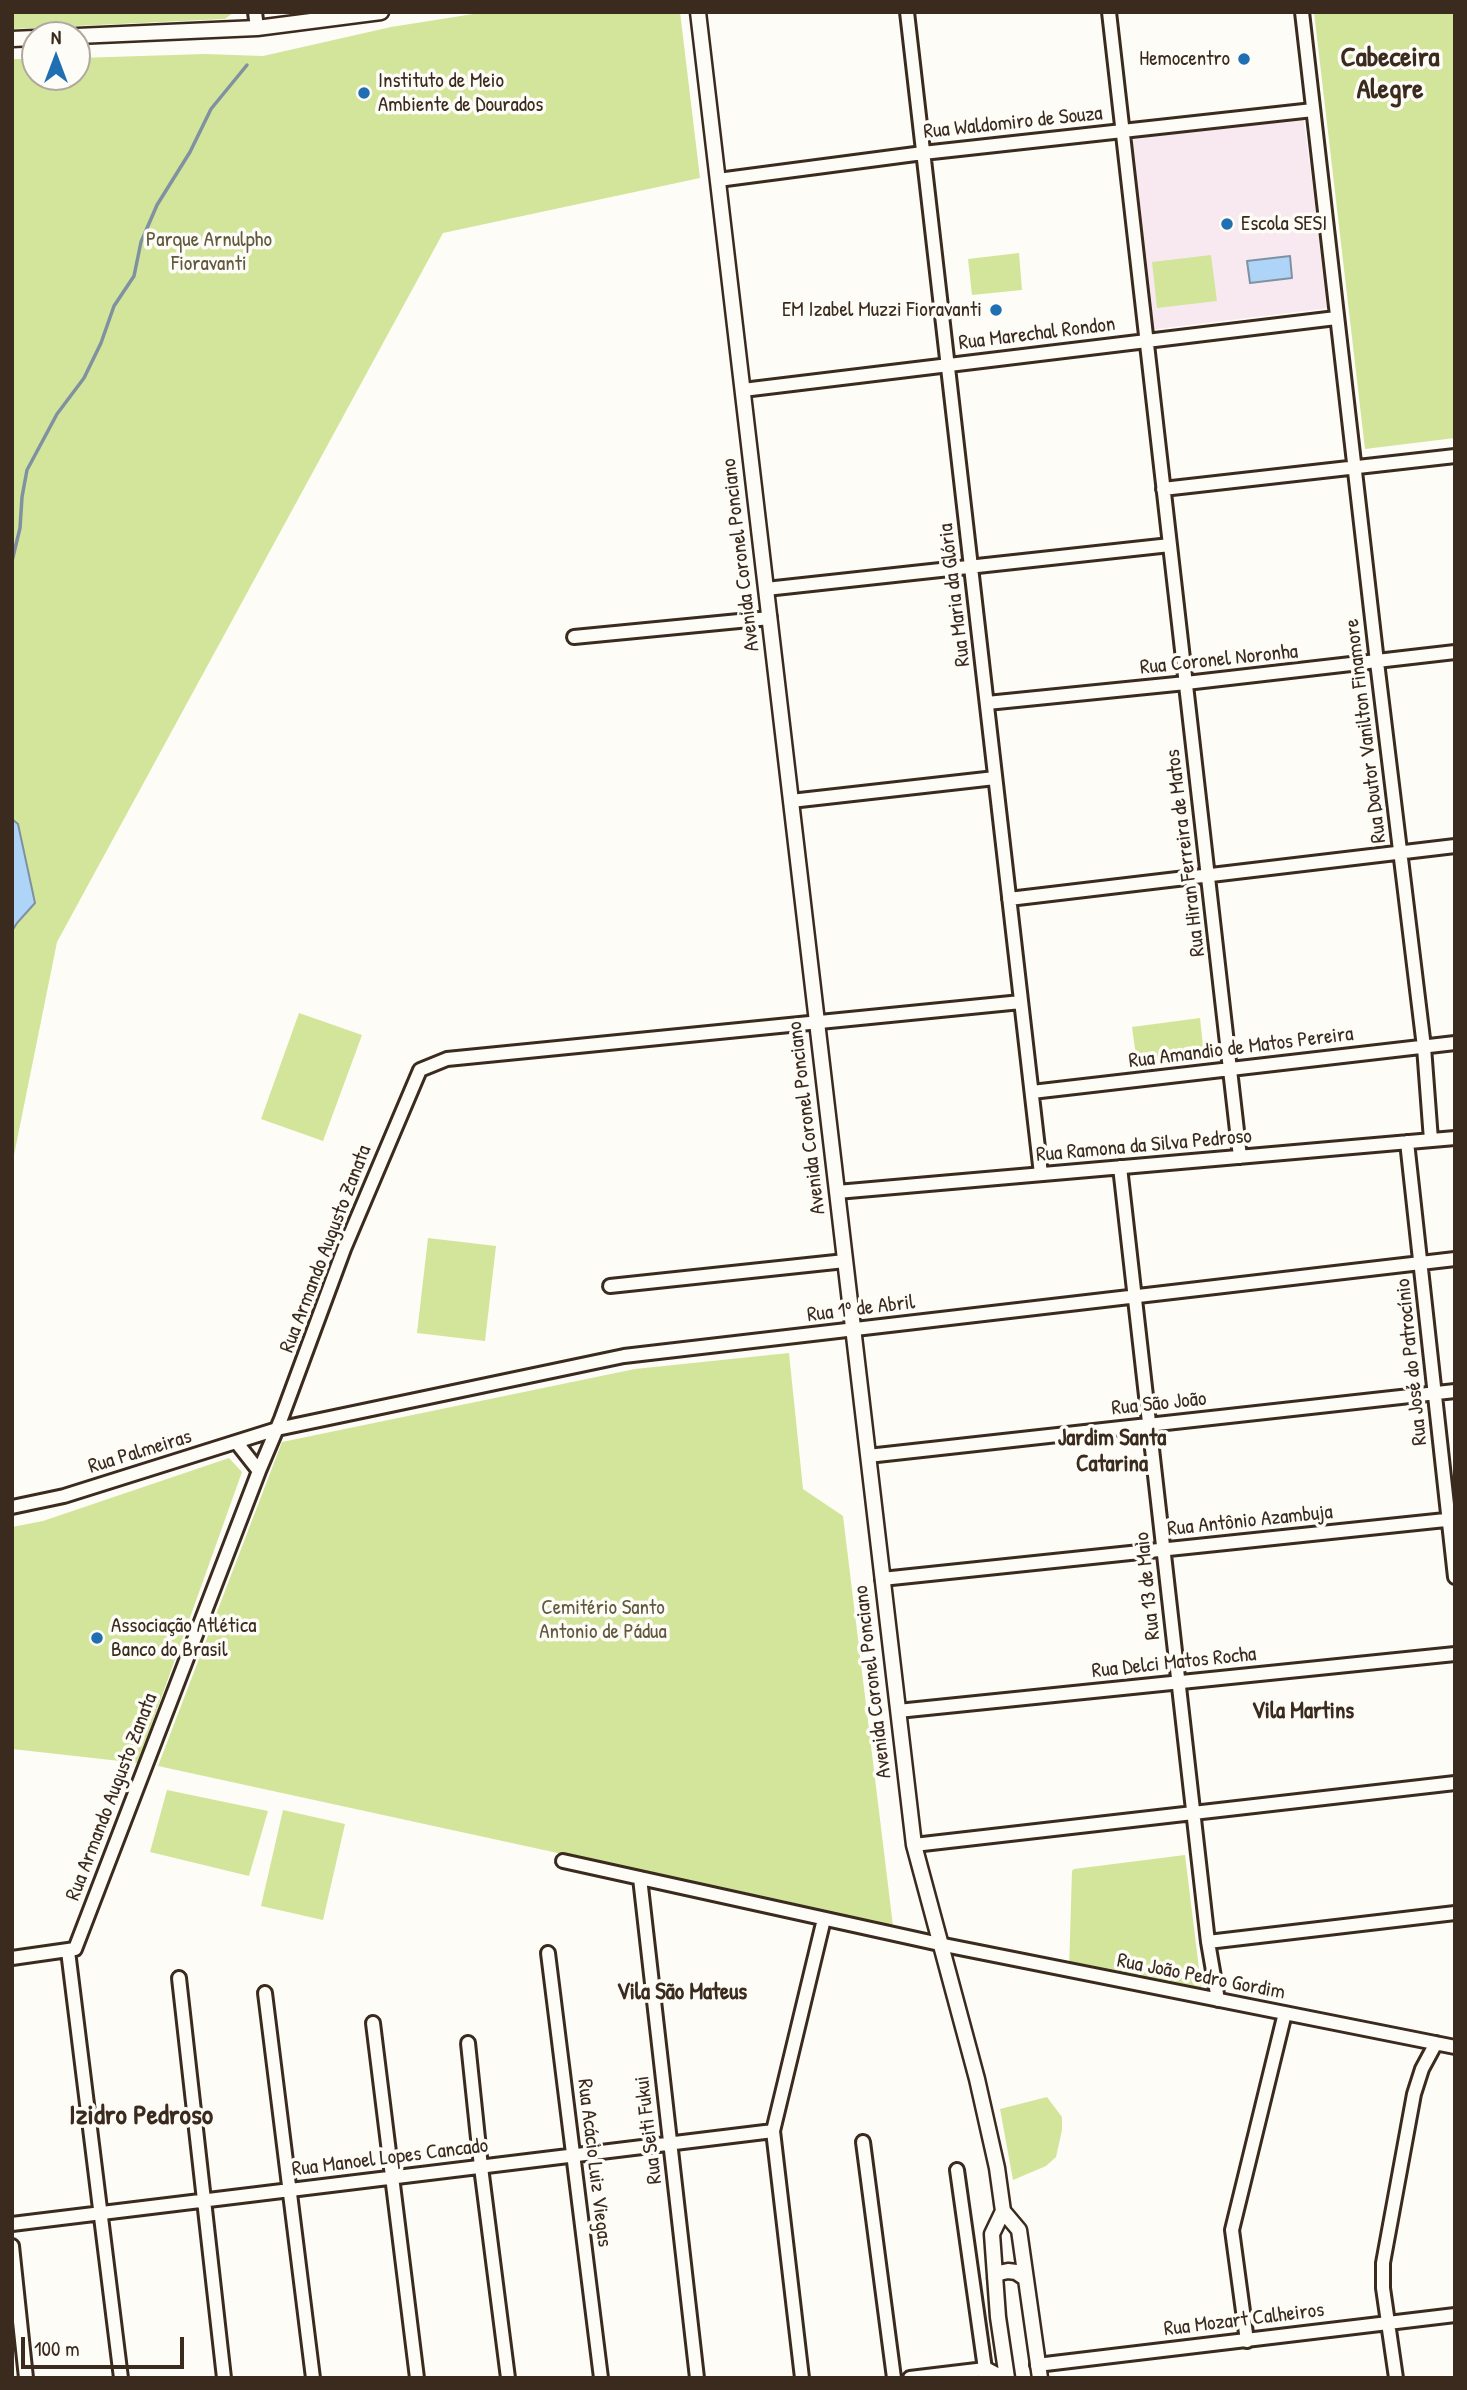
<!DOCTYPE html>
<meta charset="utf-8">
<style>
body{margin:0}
#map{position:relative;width:1467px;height:2390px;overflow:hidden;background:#fdfcf7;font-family:"Patrick Hand",sans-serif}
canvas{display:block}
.frame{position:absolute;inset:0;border:14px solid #3b2a1e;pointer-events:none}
.north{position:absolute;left:21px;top:21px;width:70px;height:70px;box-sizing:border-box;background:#fdfcf7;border:2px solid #afa8a0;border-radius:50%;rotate:0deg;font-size:19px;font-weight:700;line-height:28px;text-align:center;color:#3b2a1e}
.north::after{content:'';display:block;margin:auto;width:24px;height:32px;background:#1f6fb2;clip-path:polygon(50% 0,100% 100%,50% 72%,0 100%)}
.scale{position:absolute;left:21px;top:2337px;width:163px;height:32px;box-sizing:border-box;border:4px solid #3b2a1e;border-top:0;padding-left:9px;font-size:21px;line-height:24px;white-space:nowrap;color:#3b2a1e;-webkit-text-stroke:5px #fdfcf7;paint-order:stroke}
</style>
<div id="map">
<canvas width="1467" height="2390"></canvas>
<div class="frame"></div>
<div class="north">N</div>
<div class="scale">100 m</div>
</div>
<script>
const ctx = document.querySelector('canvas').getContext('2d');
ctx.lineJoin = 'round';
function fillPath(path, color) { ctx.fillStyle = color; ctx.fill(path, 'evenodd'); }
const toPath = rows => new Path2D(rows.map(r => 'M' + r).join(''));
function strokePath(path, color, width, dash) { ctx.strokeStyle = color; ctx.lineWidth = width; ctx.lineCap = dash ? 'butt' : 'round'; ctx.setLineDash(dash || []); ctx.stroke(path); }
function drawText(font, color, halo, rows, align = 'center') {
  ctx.font = font + ' "Patrick Hand",sans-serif'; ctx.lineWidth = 7; ctx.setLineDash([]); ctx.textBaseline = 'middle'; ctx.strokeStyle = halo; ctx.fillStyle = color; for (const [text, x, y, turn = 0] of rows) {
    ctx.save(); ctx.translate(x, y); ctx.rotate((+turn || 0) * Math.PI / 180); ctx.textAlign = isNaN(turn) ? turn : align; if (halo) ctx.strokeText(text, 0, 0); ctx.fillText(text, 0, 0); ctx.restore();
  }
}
fillPath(toPath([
 [1303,114,1329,308,1149,330,1128,140]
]), '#f8e9f1');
fillPath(toPath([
 [12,12,234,12,225,19,12,29],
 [486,12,680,12,700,178,443,233,57,942,12,1165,12,59,35,59,35,77,77,77,77,58,205,54,263,56,391,27],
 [1314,12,1455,12,1455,438,1365,449],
 [1019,253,1022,290,972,295,968,259],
 [1211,255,1217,301,1157,308,1152,262],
 [299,1013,362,1035,323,1141,261,1119],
 [1200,1018,1204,1056,1137,1063,1132,1027],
 [428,1238,496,1246,485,1341,417,1333],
 [789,1353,803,1489,843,1516,893,1926,158,1766,282,1442,635,1369],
 [229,1458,242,1472,138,1763,12,1749,12,1527,43,1521],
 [167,1790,268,1811,249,1876,150,1852],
 [283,1810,345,1824,323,1920,261,1906],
 [1185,1855,1202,1993,1069,1970,1072,1871,1074,1869],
 [1047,2097,1062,2117,1062,2130,1056,2157,1046,2166,1013,2180,1000,2109]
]), '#d3e59a');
const water = toPath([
 [1290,256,1292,278,1250,283,1247,261,1290,256],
 [12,819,18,824,35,903,17,923,12,931,12,819]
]);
fillPath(water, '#aed5f8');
strokePath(water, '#8091a1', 2);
strokePath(toPath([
 [12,561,20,528,22,497,27,470,57,414,84,378,101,343,114,306,134,276,141,242,157,205,190,152,211,109,247,65]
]), '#8091a1', 3.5);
const minor = toPath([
 [255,12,257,28],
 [907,12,1041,1174],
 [1109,12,1240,1157],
 [1302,12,1377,662,1424,1047,1431,1140],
 [718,180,923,153,1313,110],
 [743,390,1336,318],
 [1163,489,1455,456],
 [766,589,1170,545],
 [574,637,770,618],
 [987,703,1186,683,1455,652],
 [791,801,995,778],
 [1009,899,1455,846],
 [1032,1092,1455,1043],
 [1407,1142,1455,1577],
 [1120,1167,1208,1942,1218,2000],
 [837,1192,1455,1138],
 [610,1286,845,1261],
 [237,1443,259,1471],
 [868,1456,1455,1391],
 [12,1507,64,1496,277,1429,624,1356,1455,1259],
 [882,1579,1455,1519],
 [898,1711,1455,1654],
 [914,1845,1455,1783],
 [563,1861,944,1945,1455,2047],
 [640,1878,697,2378],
 [1208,1942,1455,1913],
 [68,1951,121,2378],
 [548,1953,601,2378],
 [12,1958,75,1949,259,1471,281,1419,344,1249,420,1070,447,1059,1021,1002],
 [179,1978,224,2378],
 [265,1993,313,2378],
 [373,2023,417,2378],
 [468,2043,481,2167,508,2378],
 [863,2142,894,2378],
 [12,2224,773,2131],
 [12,2246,26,2378],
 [1247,2341,1232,2230,1285,2013],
 [1037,2365,1455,2315],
 [802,2378,773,2131,824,1919],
 [910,2378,985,2369,957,2170],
 [1396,2378,1383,2288,1383,2263,1414,2094,1422,2069,1436,2043]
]);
const major = toPath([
 [698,12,914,1845,977,2079,997,2168,1003,2211,1019,2230,1040,2378],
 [77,36,257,28,381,12],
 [12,39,35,38],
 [1003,2211,992,2234,998,2317,1007,2378],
 [995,2278,999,2273,1008,2271,1016,2272,1025,2278],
 [986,2378,985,2369,1002,2378]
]);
strokePath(minor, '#3b2a1e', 18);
strokePath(major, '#3b2a1e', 19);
strokePath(minor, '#fdfcf7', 12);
strokePath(major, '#fdfcf7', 14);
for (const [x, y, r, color] of [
 [1244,59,7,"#1f6fb2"],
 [364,93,7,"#1f6fb2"],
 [1227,224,7,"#1f6fb2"],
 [996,310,7,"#1f6fb2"],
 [97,1638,7,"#1f6fb2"]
]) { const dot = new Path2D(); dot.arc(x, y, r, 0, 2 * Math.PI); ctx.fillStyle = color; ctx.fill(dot); strokePath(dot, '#fdfcf7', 2.5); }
drawText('21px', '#3b2a1e', '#fdfcf7', [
 ["Hemocentro",1230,59,"right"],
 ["Instituto de Meio",378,81],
 ["Ambiente de Dourados",378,105],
 ["Escola SESI",1241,224],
 ["EM Izabel Muzzi Fioravanti",982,310,"right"],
 ["Associação Atlética",111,1626],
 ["Banco do Brasil",111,1650]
], 'left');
drawText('21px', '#3b2a1e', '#fdfcf7', [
 ["Rua Waldomiro de Souza",1013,123,-6],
 ["Rua Marechal Rondon",1037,334,-7],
 ["Avenida Coronel Ponciano",741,555,-97],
 ["Rua Maria da Glória",955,595,-97],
 ["Rua Coronel Noronha",1219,660,-6],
 ["Rua Doutor Vanilton Finamore",1366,731,-97],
 ["Rua Hiran Ferreira de Matos",1186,853,-97],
 ["Rua Amandio de Matos Pereira",1241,1048,-7],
 ["Avenida Coronel Ponciano",807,1118,-97],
 ["Rua Ramona da Silva Pedroso",1144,1146,-5],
 ["Rua Armando Augusto Zanata",326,1249,-69],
 ["Rua 1º de Abril",861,1309,-7],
 ["Rua José do Patrocínio",1412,1362,-96],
 ["Rua São João",1159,1404,-6],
 ["Rua Palmeiras",140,1452,-17],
 ["Rua Antônio Azambuja",1250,1521,-6],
 ["Rua 13 de Maio",1148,1586,-96],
 ["Rua Delci Matos Rocha",1174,1663,-6],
 ["Avenida Coronel Ponciano",873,1682,-97],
 ["Rua Armando Augusto Zanata",112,1797,-69],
 ["Rua João Pedro Gordim",1201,1977,11],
 ["Rua Seiti Fukui",649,2130,-97],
 ["Rua Manoel Lopes Cancado",390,2158,-7],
 ["Rua Acácio Luiz Viegas",594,2163,83],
 ["Rua Mozart Calheiros",1244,2320,-7]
]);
drawText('21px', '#61593d', '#fdfcf7', [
 ["Parque Arnulpho",209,240],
 ["Fioravanti",209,264],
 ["Cemitério Santo",603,1608],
 ["Antonio de Pádua",603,1632]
]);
drawText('bold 23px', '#3b2a1e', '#fdfcf7', [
 ["Jardim Santa",1112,1439],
 ["Catarina",1112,1465],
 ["Vila Martins",1303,1712],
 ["Vila São Mateus",682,1993]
]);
drawText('bold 28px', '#3b2a1e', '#fdfcf7', [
 ["Cabeceira",1390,59],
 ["Alegre",1390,91],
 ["Izidro Pedroso",141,2117]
]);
</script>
